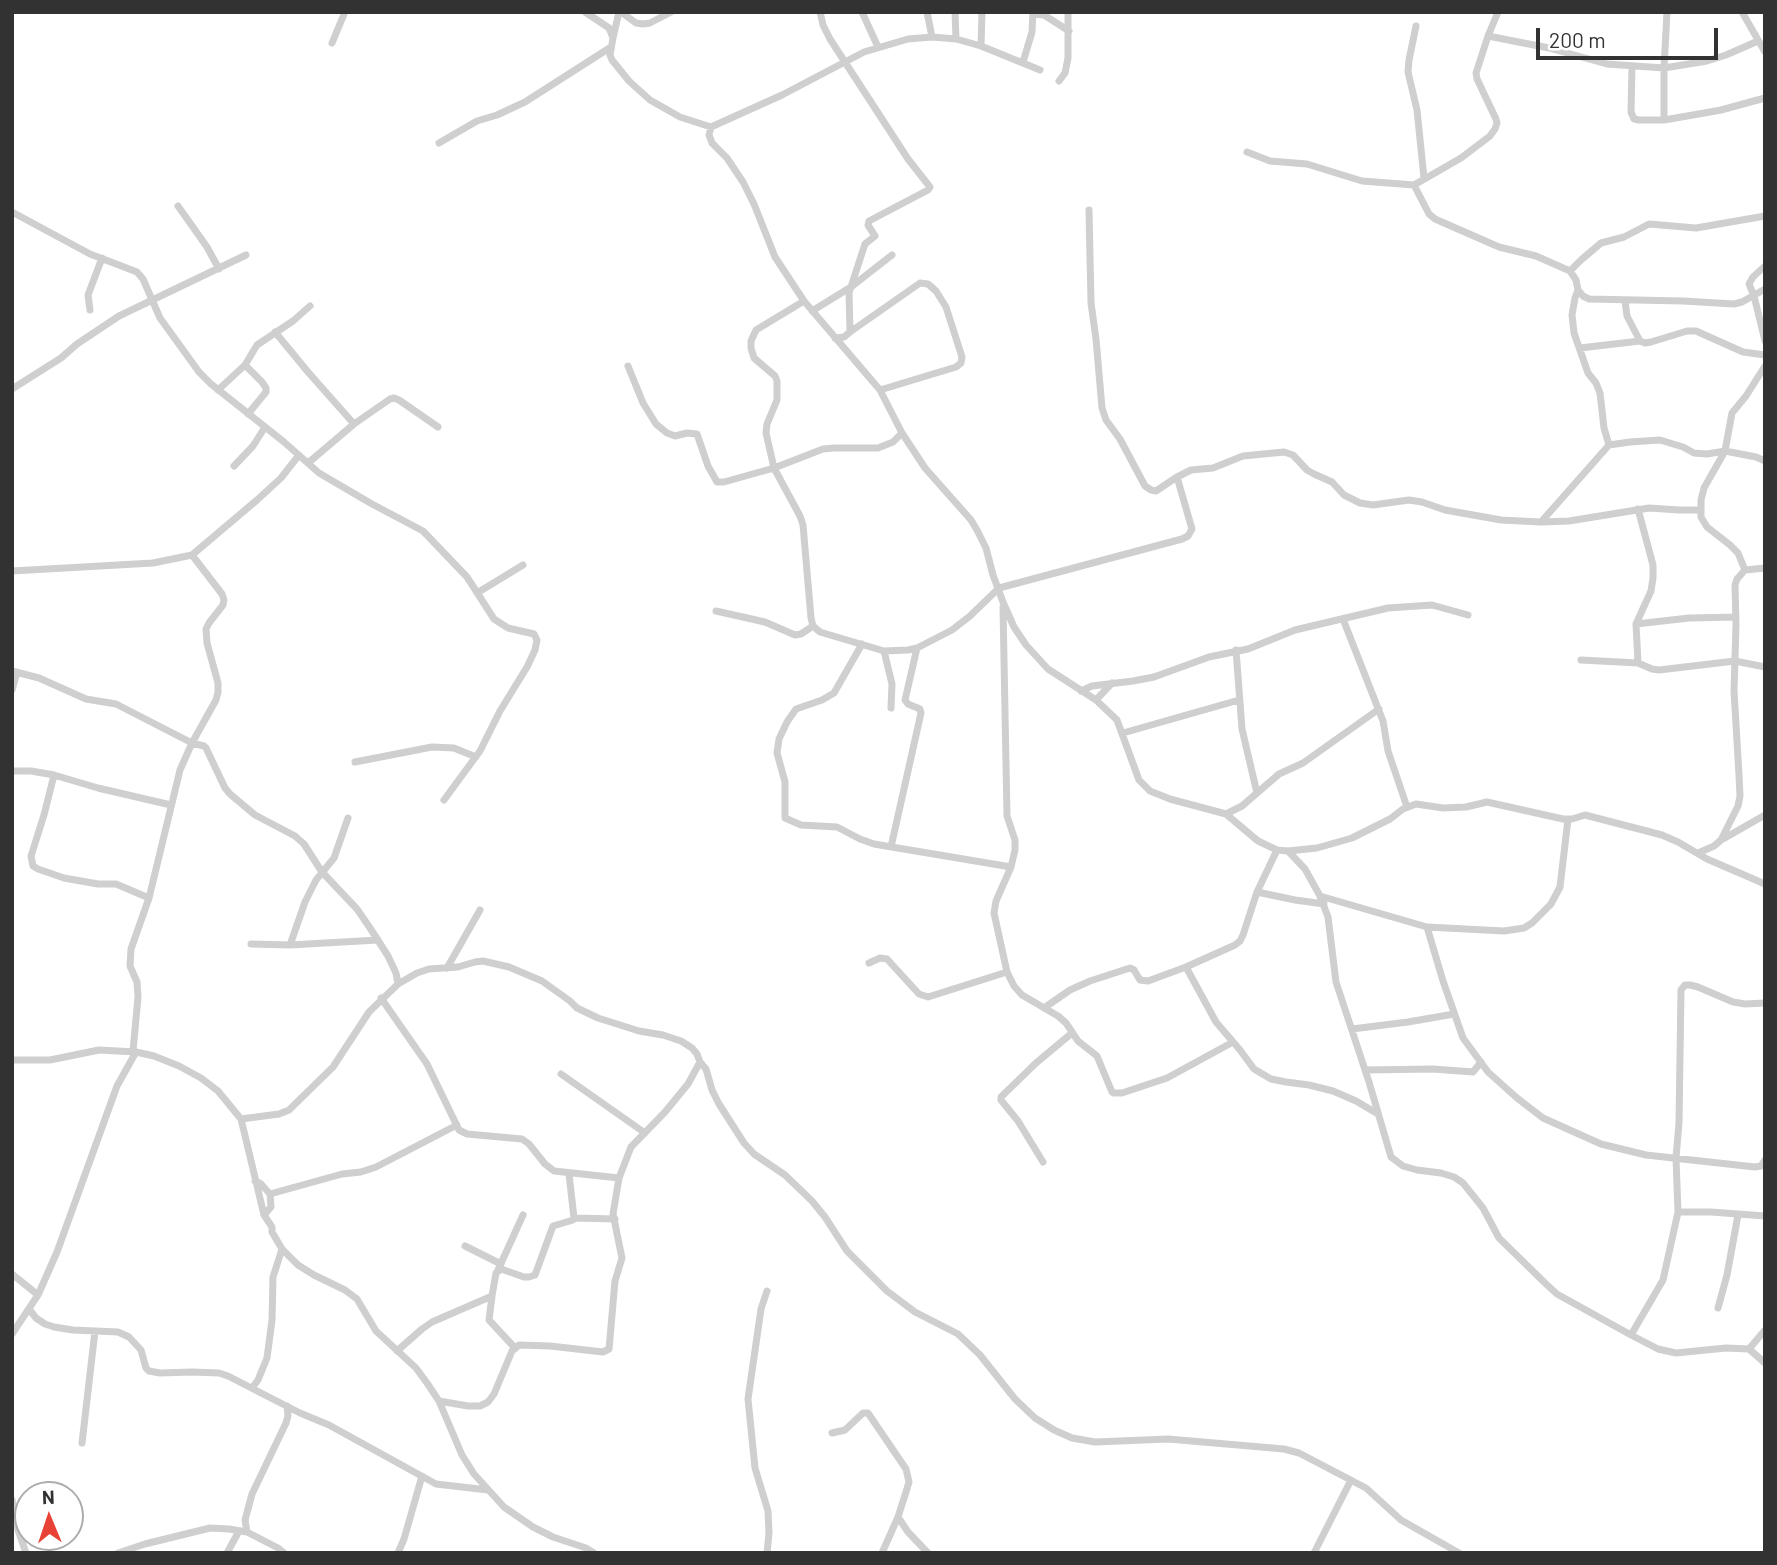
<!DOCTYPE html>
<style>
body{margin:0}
#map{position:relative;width:1777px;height:1565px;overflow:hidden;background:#fff;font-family:Barlow,sans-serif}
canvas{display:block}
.frame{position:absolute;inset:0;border:14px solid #323232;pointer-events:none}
.north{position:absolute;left:14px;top:1481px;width:70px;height:70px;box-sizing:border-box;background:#fff;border:2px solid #adadad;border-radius:50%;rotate:358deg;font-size:19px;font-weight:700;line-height:28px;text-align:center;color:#323232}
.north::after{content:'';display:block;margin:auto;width:24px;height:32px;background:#e84236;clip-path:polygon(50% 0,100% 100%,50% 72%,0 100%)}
.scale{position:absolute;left:1536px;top:28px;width:182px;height:32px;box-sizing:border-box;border:4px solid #323232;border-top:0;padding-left:9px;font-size:21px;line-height:24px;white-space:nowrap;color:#323232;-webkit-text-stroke:5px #fff;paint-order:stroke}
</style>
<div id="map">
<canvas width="1777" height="1565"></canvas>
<div class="frame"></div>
<div class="north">N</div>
<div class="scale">200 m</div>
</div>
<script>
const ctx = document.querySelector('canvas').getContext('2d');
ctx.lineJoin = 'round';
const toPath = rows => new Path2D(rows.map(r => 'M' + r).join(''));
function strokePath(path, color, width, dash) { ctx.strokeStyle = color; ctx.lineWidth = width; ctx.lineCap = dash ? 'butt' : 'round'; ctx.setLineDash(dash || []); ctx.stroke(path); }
strokePath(toPath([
 [585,12,609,28,613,38,610,55,612,60,629,81,650,100,680,117,711,127,782,95,864,52,908,39,932,37,956,39,981,46,1040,70],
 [621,12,636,23,643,24,650,23,671,12],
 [820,12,823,25,830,39,908,159,930,187,928,190,869,221,868,225,875,236,865,244,849,293,850,332,844,337,835,338],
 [862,12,878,47],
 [927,12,932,37],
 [955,12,956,39],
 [1742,12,1765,52],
 [1033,14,1044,15,1069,31],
 [1416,26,1409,60,1408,72,1417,110,1424,178],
 [1488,36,1549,48,1607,64,1664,68,1707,61,1726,55,1758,41],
 [613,38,619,12],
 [332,43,345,12],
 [981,46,982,12],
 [1023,62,1032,32,1033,12],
 [1632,66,1631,112,1634,119,1639,120,1664,120,1693,115,1721,110,1765,98],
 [1059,81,1065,73,1068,58,1068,12],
 [1664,120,1664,68,1667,12],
 [711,127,709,135,712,143,727,158,743,182,754,204,775,257,804,301,880,390,902,433,925,468,971,520,977,530,986,548,993,575,1003,602,1014,627,1026,645,1048,669,1096,700,1117,720,1139,780,1150,791,1170,799,1226,814,1258,841,1277,850,1288,851,1317,848,1352,838,1390,819,1403,809,1416,804,1443,808,1466,807,1487,802,1563,819,1572,819,1585,815,1662,835,1678,842,1707,859,1765,884],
 [439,143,477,121,497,115,525,102,611,47],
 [1247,152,1270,161,1307,164,1362,181,1414,185,1429,214,1435,219,1499,247,1536,256,1570,271,1576,280,1578,290,1583,296,1589,299,1683,301,1734,304,1742,302,1765,289],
 [1414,185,1461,158,1490,136,1495,129,1497,123,1496,119,1477,79,1476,73,1488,36,1498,12],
 [178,206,207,247,219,269],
 [1089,210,1091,303,1096,339,1102,408,1106,420,1120,439,1145,486,1151,490,1156,491,1177,477,1191,470,1213,468,1243,456,1284,452,1293,455,1307,470,1314,474,1332,482,1344,495,1360,503,1373,505,1409,500,1422,502,1445,510,1501,520,1541,522,1569,521,1649,508,1679,510,1700,510],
 [12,212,90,254,137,272,143,279,160,318,199,372,211,384,284,442,319,473,372,504,423,531,467,577,494,619,508,628,534,634,537,640,535,650,527,667,500,711,480,751,444,800],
 [1765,266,1753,277,1749,284,1754,296,1765,341],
 [1570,271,1581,260,1601,243,1624,237,1649,224,1696,228,1765,216],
 [1578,290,1575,298,1572,315,1574,333,1588,373,1596,383,1600,393,1604,428,1609,445,1630,442,1660,440,1683,447,1694,453,1707,454,1725,451,1756,457,1765,461],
 [804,301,756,330,751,341,751,348,754,358,775,376,777,381,777,400,767,424,766,433,774,468,800,516,803,525,811,618,813,626,820,632,884,651,908,650,917,648,952,630,970,616,999,588,1182,539,1188,536,1192,529,1177,477],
 [1625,301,1627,316,1640,341,1645,343,1651,342,1687,331,1696,331,1743,352,1765,355],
 [90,310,88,295,102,258],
 [812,311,851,287,892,255],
 [275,332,308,372,354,424],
 [850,332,920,283,928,284,936,291,946,307,962,357,961,363,956,367,880,390],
 [1580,348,1640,341],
 [245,365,262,382,266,388,266,392,248,414],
 [628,366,643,403,656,424,667,433,675,436,687,433,697,434,708,466,717,482,724,482,774,468,823,449,834,448,878,448,893,442,902,433],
 [12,389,61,358,77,344,119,316,246,255],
 [218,390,245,365,257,345,293,321,310,306],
 [308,463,354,424,390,399,394,398,399,400,438,427],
 [234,466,253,446,265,427],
 [1541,522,1609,445],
 [1745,570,1738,553,1730,545,1707,527,1701,517,1701,500,1704,488,1725,451,1732,413,1746,396,1765,366],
 [12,571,153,563,192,555,257,500,281,478,299,455],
 [477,593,523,565],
 [1003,607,1007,816,1015,840,1015,850,1011,867,996,901,994,913,1007,972,1014,986,1022,995,1058,1016,1066,1023,1078,1041,1097,1056,1112,1092,1114,1093,1122,1093,1167,1078,1233,1042],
 [716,611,765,622,795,635,801,634,813,626],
 [1343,619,1383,721,1388,751,1407,807],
 [1636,624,1689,618,1736,617],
 [862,644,834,693,822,700,796,709,787,722,779,739,777,753,785,782,785,818,801,825,837,827,860,839,874,844,1011,867],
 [1236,650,1242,729,1257,793],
 [884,651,892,684,891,708],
 [1581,660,1638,663,1652,669,1659,670,1735,661,1765,667],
 [1638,663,1636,624,1651,591,1653,578,1653,565,1638,509],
 [12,671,39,678,86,699,116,704,192,743,204,746,206,748,225,788,230,794,255,815,295,836,304,844,322,872,357,909,370,928,388,956,396,973,398,984],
 [12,690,17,672],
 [1081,691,1092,686,1133,681,1154,677,1209,657,1248,649,1295,630,1388,608,1432,605,1468,615],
 [1096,700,1112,683],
 [1123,733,1239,700],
 [355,762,432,747,454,748,476,757],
 [12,771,31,771,54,775,98,788,171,805],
 [54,775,44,815,31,856,33,866,38,869,64,878,98,884,116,884,149,898],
 [1226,814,1242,806,1279,774,1303,763,1379,709],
 [1723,839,1765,815],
 [891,847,921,713,920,709,908,704,905,700,917,648],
 [1288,851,1305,869,1320,896,1328,917,1336,982,1369,1082,1391,1157,1403,1166,1417,1170,1441,1173,1454,1177,1463,1183,1483,1208,1499,1238,1546,1284,1557,1294,1631,1335,1658,1349,1676,1353,1726,1348,1749,1349,1765,1363],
 [1698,853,1714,846,1721,840,1738,806,1740,796,1739,775,1734,691,1736,625,1735,585,1737,579,1745,570,1765,568],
 [1257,892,1295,900,1324,904],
 [1320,896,1427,927,1443,981,1463,1038,1488,1072,1517,1098,1543,1118,1601,1144,1646,1155,1755,1167,1761,1166,1765,1160],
 [1427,927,1504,931,1524,928,1532,923,1551,904,1560,887,1568,819],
 [251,944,290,945,378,940],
 [290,945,305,902,316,880,334,858,348,818],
 [869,963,880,958,887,959,919,994,928,997,1007,972],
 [1186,967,1216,1022,1240,1050,1254,1069,1271,1079,1286,1082,1309,1085,1333,1091,1356,1101,1378,1114],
 [447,968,480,910],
 [381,998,427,1064,459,1130,467,1134,522,1139,529,1144,545,1164,554,1171,619,1178],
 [1044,1008,1070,990,1090,981,1130,968,1134,970,1140,980,1148,981,1186,967,1235,945,1240,941,1243,935,1257,892,1277,850],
 [1352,1029,1408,1022,1454,1014],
 [133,1051,138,997,137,982,130,966,131,949,149,898,180,770,192,743,216,700,218,692,218,683,207,643,206,629,209,623,223,605,224,600,222,594,192,555],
 [12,1060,50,1060,99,1050,136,1052,154,1056,179,1066,201,1078,218,1091,241,1119,264,1215,272,1227,272,1232,282,1249,298,1265,314,1275,345,1290,357,1299,376,1331,416,1368,427,1383,439,1401,462,1455,474,1474,504,1507,533,1527,553,1537,586,1548,594,1553],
 [1365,1070,1433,1069,1473,1072,1481,1062],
 [561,1074,645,1133],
 [241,1119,279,1114,289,1110,333,1067,369,1012,398,984,417,973,429,969,458,967,475,962,483,961,509,967,542,981,570,1001,577,1008,598,1018,639,1031,663,1035,681,1041,692,1048,697,1054,700,1062,706,1069,712,1090,719,1104,744,1143,754,1154,785,1175,812,1201,825,1217,847,1251,887,1291,915,1312,958,1334,980,1355,1015,1399,1035,1418,1054,1430,1072,1438,1095,1442,1168,1439,1284,1449,1299,1453,1366,1488,1401,1520,1459,1553],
 [1043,1162,1018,1121,1001,1100,1001,1097,1036,1063,1072,1033],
 [255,1181,261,1184,270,1194,342,1174,361,1172,376,1167,457,1125],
 [1678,1212,1711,1212,1765,1216],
 [264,1215,271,1207,270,1194],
 [574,1218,615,1219],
 [465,1246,501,1264],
 [498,1270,523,1215],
 [12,1274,38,1295],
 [767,1291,761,1309,748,1399,755,1468,768,1511,769,1533,767,1553],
 [1718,1308,1727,1275,1738,1215],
 [29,1309,36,1318,45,1324,54,1327,73,1330,118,1332,129,1337,141,1350,146,1368,149,1371,160,1373,192,1372,219,1373,228,1376,300,1413,329,1425,436,1484,488,1490],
 [12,1334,38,1295,57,1252,117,1086,136,1052],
 [1631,1335,1663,1280,1678,1212,1676,1158,1679,1123,1681,990,1685,985,1690,985,1698,987,1733,1002,1745,1004,1765,1003],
 [515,1348,489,1320,492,1296,496,1273,501,1269,524,1277,529,1277,535,1275,553,1226,573,1220,574,1218,569,1174],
 [1749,1349,1765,1330],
 [397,1351,422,1329,432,1322,492,1296],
 [252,1388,258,1380,267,1358,272,1320,273,1277,282,1249],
 [439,1401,468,1406,480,1406,488,1402,494,1394,512,1351,519,1345,550,1346,603,1352,609,1349,615,1281,622,1258,613,1214,619,1178,631,1147,665,1112,688,1084,700,1062],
 [832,1433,845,1430,863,1413,868,1413,906,1469,909,1482,906,1492,898,1517,882,1553],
 [82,1443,95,1331],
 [12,1500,18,1530,26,1553],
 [898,1517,908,1532,928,1553],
 [118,1553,145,1544,210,1528,229,1529,247,1532],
 [227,1553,239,1531],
 [284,1553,278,1548,247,1532,245,1520,252,1494,286,1423,288,1416,287,1406],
 [398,1553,404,1539,422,1476],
 [1314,1553,1351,1480]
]), '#cfcfcf', 7);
</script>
